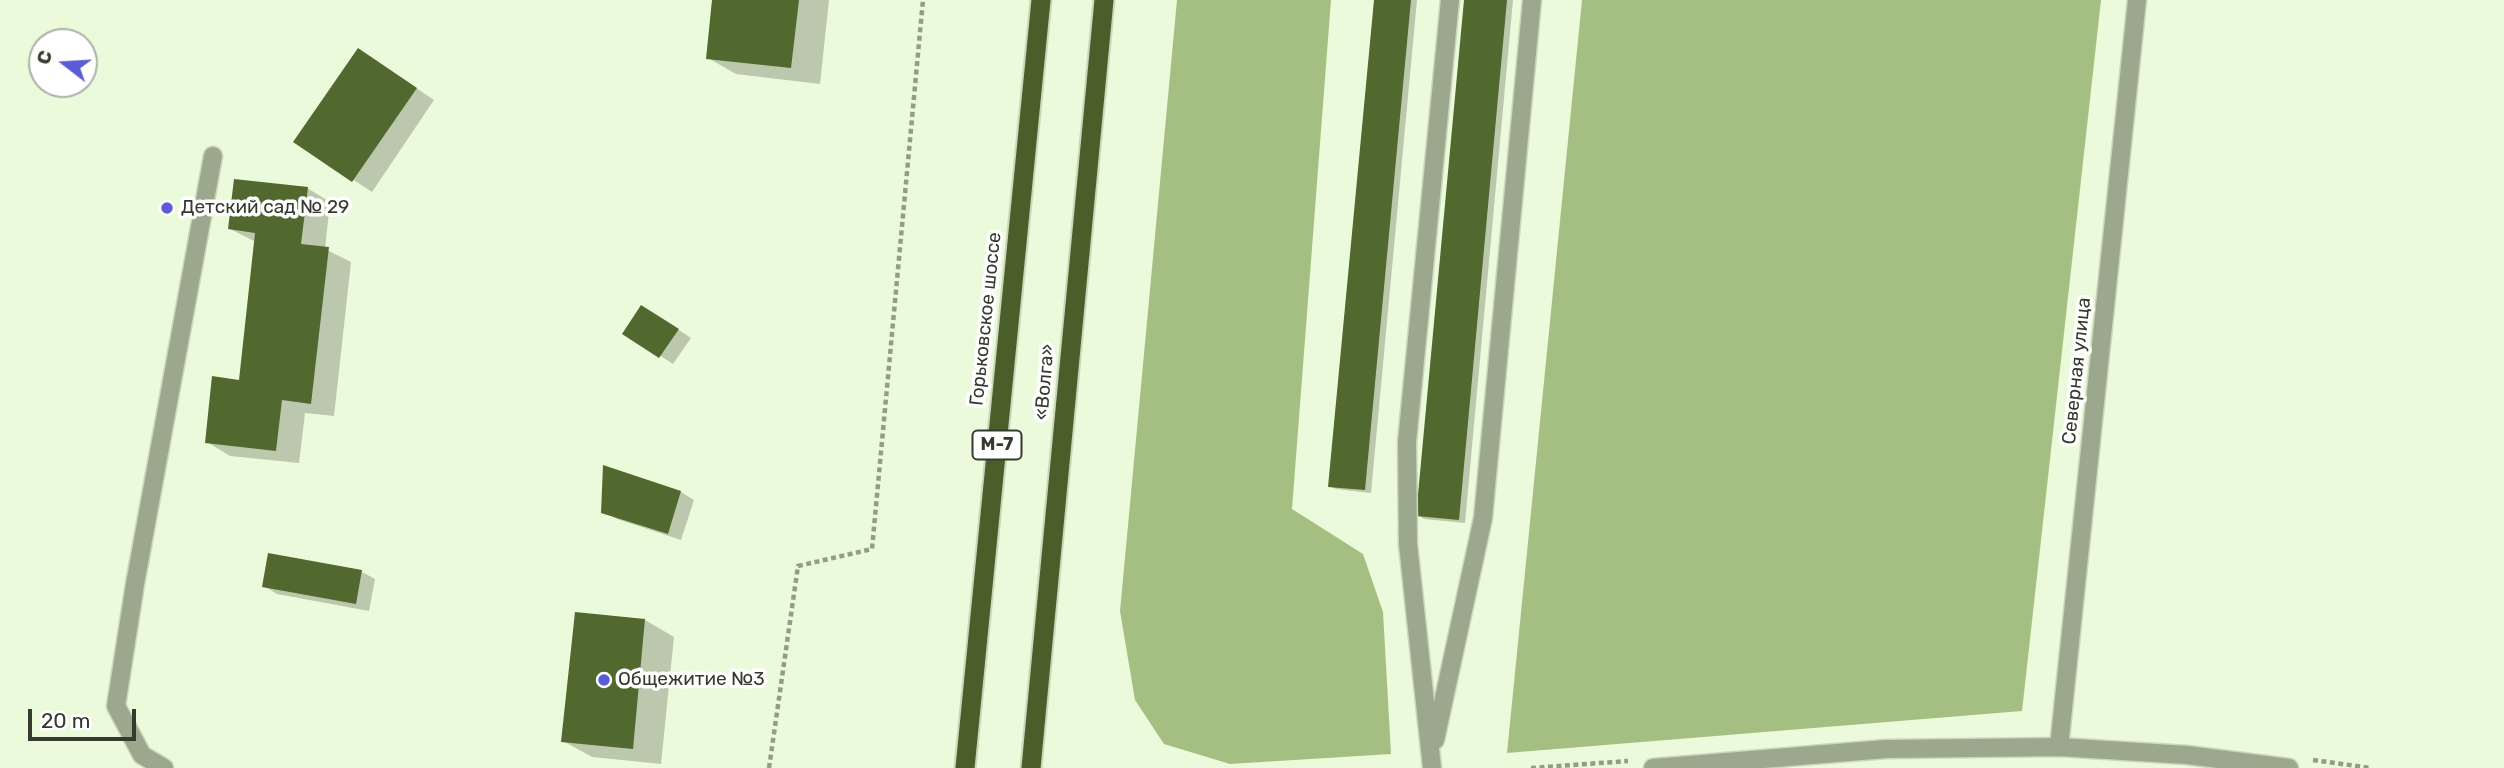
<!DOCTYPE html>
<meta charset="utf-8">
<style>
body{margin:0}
#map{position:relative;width:2504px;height:768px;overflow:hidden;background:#ebfada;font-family:Rubik,sans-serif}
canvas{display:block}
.north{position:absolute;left:28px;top:28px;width:70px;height:70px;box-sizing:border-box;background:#fff;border:2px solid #aeb0ab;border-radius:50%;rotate:287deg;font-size:19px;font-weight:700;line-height:28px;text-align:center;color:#343a2e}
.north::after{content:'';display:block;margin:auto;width:24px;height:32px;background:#5a5dd5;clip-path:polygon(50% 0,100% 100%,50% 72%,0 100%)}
.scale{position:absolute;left:28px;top:709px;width:108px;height:32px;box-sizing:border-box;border:4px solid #343a2e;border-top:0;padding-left:9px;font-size:21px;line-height:24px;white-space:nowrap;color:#343a2e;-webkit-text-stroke:5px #fff;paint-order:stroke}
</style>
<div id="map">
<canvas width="2504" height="768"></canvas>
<div class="north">С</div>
<div class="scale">20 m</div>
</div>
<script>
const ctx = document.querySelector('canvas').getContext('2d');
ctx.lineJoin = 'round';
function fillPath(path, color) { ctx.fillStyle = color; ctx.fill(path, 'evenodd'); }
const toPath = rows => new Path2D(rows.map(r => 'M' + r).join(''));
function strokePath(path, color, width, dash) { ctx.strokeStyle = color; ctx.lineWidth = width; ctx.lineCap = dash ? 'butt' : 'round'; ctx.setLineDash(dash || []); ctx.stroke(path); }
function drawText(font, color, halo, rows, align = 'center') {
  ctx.font = font + ' Rubik,sans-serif'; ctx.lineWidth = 7; ctx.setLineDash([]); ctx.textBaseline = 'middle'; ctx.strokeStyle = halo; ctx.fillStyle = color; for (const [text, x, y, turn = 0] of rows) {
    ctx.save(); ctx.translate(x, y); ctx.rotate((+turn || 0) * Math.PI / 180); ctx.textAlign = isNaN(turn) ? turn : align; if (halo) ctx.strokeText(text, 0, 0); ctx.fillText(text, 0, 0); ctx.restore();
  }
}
fillPath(toPath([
 [1177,0,1331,0,1292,509,1363,554,1383,612,1391,754,1230,764,1164,744,1135,700,1120,611],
 [1582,0,2101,0,2022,711,1507,753]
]), '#a5bf83');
fillPath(toPath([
 [714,0,829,0,820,84,736,74,708,58],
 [1375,0,1417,0,1371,493,1336,489,1330,486],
 [1466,0,1513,0,1465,523,1424,519,1418,515],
 [359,50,434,100,372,192,296,142],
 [307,188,330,202,325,249,351,262,334,416,305,413,299,463,230,456,207,442,241,381,256,242,230,229],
 [655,314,691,338,673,364,625,333],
 [604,468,681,492,694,500,681,540,617,519,603,511],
 [362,572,375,579,369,611,277,594,264,586],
 [576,614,645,620,674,637,661,764,592,757,563,741]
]), '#0003');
fillPath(toPath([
 [712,0,799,0,791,68,706,59],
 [1374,0,1411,0,1365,490,1328,487],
 [1464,0,1507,0,1459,520,1416,516],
 [358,48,417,88,352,182,293,142],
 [234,179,308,187,301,244,329,247,311,404,282,400,276,451,205,443,212,376,239,380,255,233,228,229],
 [641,305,679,329,659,358,622,334],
 [603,465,681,491,668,534,601,513],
 [268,553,362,570,356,604,262,587],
 [575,612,645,619,633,749,561,742]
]), '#51682f');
const service = toPath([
 [1435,740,1483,518,1532,0],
 [2059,747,2137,0],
 [164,768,142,755,116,706,135,584,213,156],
 [1432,768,1408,544,1407,442,1450,0]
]);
const minor = toPath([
 [1653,768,1886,749,2059,747,2187,755,2289,768]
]);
const trunk = toPath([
 [965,768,1041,0],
 [1031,768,1104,0]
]);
strokePath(service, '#cad7bb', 21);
strokePath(minor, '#cad7bb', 21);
strokePath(trunk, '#cad7bb', 23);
strokePath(toPath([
 [2313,760,2371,768],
 [769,768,798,566,872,549,923,0],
 [1531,768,1628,761]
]), '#929d86', 4.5, [5, 3.5]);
strokePath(service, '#9ca88e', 18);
strokePath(minor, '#9ca88e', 18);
strokePath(trunk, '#4a5e2a', 19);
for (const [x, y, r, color] of [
 [167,208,7,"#5a5dd5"],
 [604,680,7,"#5a5dd5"]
]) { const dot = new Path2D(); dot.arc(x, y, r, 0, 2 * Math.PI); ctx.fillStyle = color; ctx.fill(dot); strokePath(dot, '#fff', 2.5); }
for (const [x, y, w] of [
 [997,445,49]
]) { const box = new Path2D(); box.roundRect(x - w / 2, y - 14.5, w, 29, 5); ctx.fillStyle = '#fff'; ctx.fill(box); strokePath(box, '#343a2e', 2); }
drawText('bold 18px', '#343a2e', null, [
 ["М-7",997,445]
]);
drawText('19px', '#343a2e', '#fff', [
 ["Детский сад № 29",181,208],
 ["Общежитие №3",618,680]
], 'left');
drawText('19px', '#343a2e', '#fff', [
 ["Горьковское шоссе",986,319,-84],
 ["Северная улица",2077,371,-84],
 ["«Волга»",1045,382,-85]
]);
</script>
